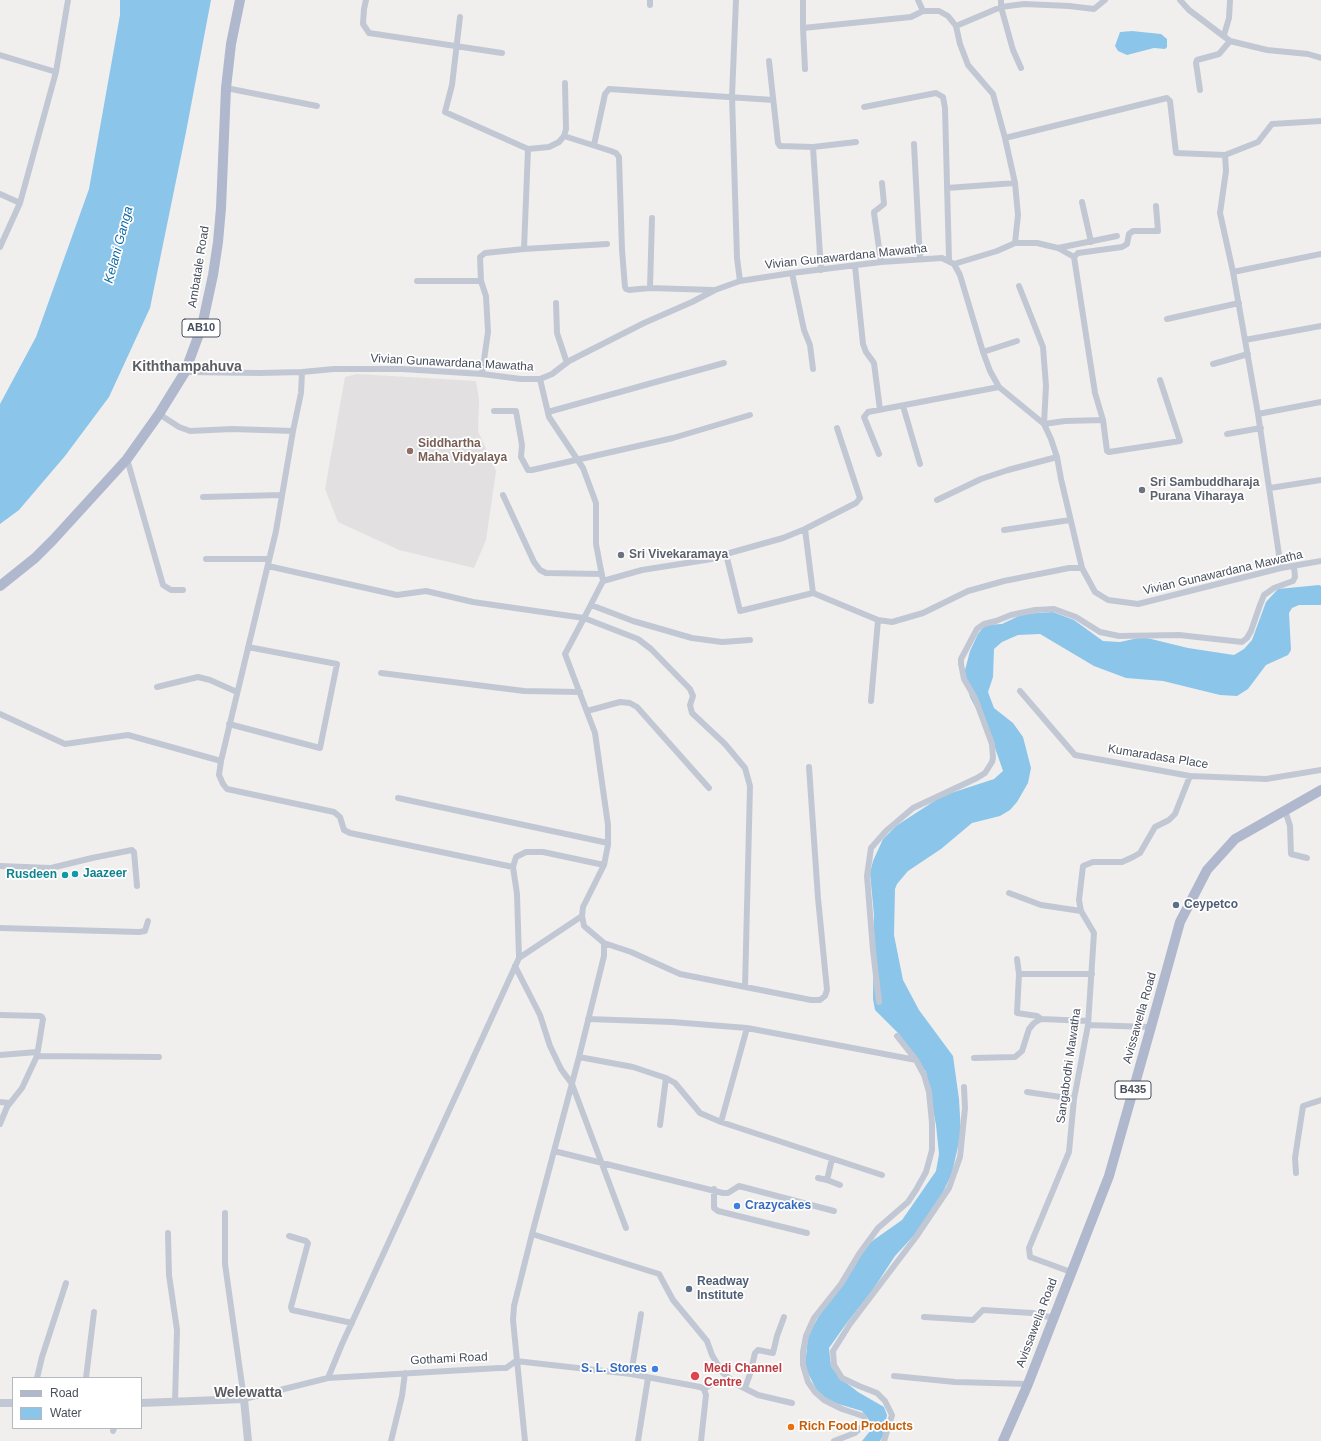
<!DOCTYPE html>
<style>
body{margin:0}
#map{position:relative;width:1321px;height:1441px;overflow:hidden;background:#f1efee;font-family:Helvetica,sans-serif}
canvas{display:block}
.legend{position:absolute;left:12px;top:1377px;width:130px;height:52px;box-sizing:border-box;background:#fff;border:1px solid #b5b8be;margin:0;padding:5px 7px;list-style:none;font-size:12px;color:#474e5c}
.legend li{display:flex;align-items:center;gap:8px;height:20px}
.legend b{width:20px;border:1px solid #b5b8be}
</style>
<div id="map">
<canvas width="1321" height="1441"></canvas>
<ul class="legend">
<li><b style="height:5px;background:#afb8cd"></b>Road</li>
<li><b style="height:11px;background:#8bc5ea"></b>Water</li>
</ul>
</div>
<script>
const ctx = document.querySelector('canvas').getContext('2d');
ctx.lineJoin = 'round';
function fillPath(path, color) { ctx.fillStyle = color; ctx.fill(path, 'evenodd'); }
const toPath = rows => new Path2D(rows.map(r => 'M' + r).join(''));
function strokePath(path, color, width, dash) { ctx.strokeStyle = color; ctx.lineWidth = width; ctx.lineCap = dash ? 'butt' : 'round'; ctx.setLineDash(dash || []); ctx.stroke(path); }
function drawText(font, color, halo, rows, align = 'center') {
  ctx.font = font + ' Helvetica,sans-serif'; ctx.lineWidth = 3.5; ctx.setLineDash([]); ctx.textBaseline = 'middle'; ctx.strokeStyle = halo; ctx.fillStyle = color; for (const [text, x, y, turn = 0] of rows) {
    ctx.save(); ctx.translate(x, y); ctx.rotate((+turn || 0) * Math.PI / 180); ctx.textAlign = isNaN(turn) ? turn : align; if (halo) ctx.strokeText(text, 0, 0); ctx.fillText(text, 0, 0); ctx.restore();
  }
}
fillPath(toPath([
 [357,374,476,381,479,400,478,431,496,471,486,540,474,568,399,550,338,522,325,489,345,377]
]), '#e2e0e0');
fillPath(toPath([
 [120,0,211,0,186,132,150,308,109,397,65,456,19,510,0,524,0,404,36,337,89,189,120,15],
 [1132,31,1161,34,1167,39,1167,47,1165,49,1154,48,1127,55,1118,51,1115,46,1120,32],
 [1319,585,1321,586,1321,605,1299,605,1292,608,1289,613,1291,650,1288,655,1266,665,1248,689,1237,696,1220,695,1163,681,1126,678,1094,666,1040,634,1018,635,1002,642,994,649,993,677,988,692,994,708,1013,723,1023,737,1031,768,1028,783,1017,802,1010,810,1000,816,972,823,941,849,908,871,897,884,895,889,894,935,903,980,919,1010,953,1056,959,1099,961,1133,952,1173,938,1203,918,1231,895,1256,872,1291,846,1324,829,1348,831,1366,840,1378,858,1392,884,1407,887,1415,883,1436,880,1441,862,1441,870,1431,869,1420,862,1411,828,1401,816,1389,805,1367,808,1336,822,1310,868,1244,902,1220,909,1210,936,1171,939,1154,936,1125,926,1072,899,1034,875,1010,873,999,874,915,870,873,873,861,883,839,896,826,942,796,994,779,1003,771,992,739,970,697,964,674,970,651,978,634,985,625,1002,624,1023,614,1053,612,1074,620,1103,641,1120,642,1143,637,1188,648,1234,655,1244,649,1252,640,1266,602,1278,589]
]), '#8bc5ea');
strokePath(toPath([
 [366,0,364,9,363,24,369,33,502,53],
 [650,0,650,5],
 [736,0,732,96,737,258,740,281],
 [803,0,803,28,911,17,923,11],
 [918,0,923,11,939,11,948,16,956,26,1001,7,1024,4,1069,6,1094,9,1105,0],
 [1001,0,1001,7,1013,50,1021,68],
 [1180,0,1189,10,1230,41,1267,50,1308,54,1321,58],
 [460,17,452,85,445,112,528,149,549,147,559,142,564,136,566,129,565,83],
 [956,26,960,44,968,65,993,94,1005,138,1015,183,1018,215,1015,243],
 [803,28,805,69],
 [1224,35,1229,18,1230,0],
 [0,55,56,72],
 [769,61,778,143,780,146,813,147,856,142],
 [226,88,317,106],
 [1200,90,1196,63,1197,60,1219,54,1230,41],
 [864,107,936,93,943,97,945,108,949,260],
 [564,136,611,151,616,153,619,157,622,250,625,287,626,289,629,290,650,288],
 [1005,138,1167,98,1170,101,1176,153,1225,155],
 [914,144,920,259],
 [594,145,605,94,609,89,773,100],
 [813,147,821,270],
 [947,188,1015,183],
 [0,194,20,203],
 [1082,202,1091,242],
 [652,218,650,288,713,290],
 [0,247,20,203,31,163,56,72,68,0],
 [1058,248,1117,236],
 [524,249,607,244],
 [1074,257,1078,253,1122,247,1127,244,1129,234,1133,231,1158,231,1156,206],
 [881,262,874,213,874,212,884,204,882,183],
 [954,264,997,251,1015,243,1037,243,1058,248,1074,257,1095,393,1103,420,1107,451,1109,452,1180,441,1160,380],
 [855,266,863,344,866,352,874,363,880,410],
 [1233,272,1220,213,1226,171,1225,155,1258,142,1272,124,1321,121],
 [792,273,804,330,810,345,813,369],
 [417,281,481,281],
 [1019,286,1043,347,1046,386,1044,424,1065,421,1103,420],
 [556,303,557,333,567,363],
 [1167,319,1239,303],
 [1245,340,1321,326],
 [983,352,1017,341],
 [1213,364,1248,354],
 [185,372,260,373,302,372,334,369,402,369,482,374,521,379,540,379,552,374,569,361,644,323,692,302,715,290,740,281,792,273,881,262,942,258,954,264,960,275,983,352,990,371,999,387,1044,424,1051,439,1057,457,1061,479,1082,568,1095,592,1108,600,1138,604,1281,568,1321,561],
 [302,372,301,393,293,431,276,531,221,761,219,775,223,784,227,789,334,812,340,817,344,830,350,833,513,867,516,857,526,852,543,852,604,865,583,907,582,916,584,926,604,943,604,956,579,1057,532,1234,514,1306,513,1320,525,1441],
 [482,374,488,332,486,296,481,281,480,257,485,253,524,249,528,149],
 [540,379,549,417,583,468,596,503,596,544,603,581],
 [903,406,920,464],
 [494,411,516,411,522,445,521,457,528,470,532,470,673,438,750,415],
 [548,412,724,363],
 [159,414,179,427,190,431,232,429,293,431],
 [1258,414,1321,402],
 [1227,434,1261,428],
 [879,454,864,417,868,412,999,387],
 [127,459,163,585,171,590,183,590],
 [1270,488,1321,480],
 [503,495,534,562,540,570,546,573,602,574],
 [203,497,282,495],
 [937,500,981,479,1008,470,1057,457],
 [805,529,813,593],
 [1004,530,1070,520],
 [726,554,740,611,813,593,878,620,892,622,923,613,968,591,1004,581,1069,568,1082,568],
 [206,559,269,559],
 [268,566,397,595,426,591,473,602,584,618,603,581,642,570,712,559,726,554,783,538,805,529,856,503,860,498,837,428],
 [1281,568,1258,414,1233,272,1321,254],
 [591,605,633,621,692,638,722,642,750,640],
 [381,673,524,691,580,692],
 [157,687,198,677,210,680,237,692],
 [1020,691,1075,755,1190,776,1266,779,1321,770],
 [871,701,878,620],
 [587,711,620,702,630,703,637,707,709,788],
 [0,714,65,744,128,735,221,761],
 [229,724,320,748,337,664,248,647],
 [398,798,608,843],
 [1285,810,1290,826,1291,854,1307,858],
 [604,865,608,845,608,825,595,733,565,654,584,618,638,639,651,649,690,689,693,696,690,705,692,713,725,744,745,768,750,786,745,987],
 [0,866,51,868,92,858,132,850,134,852,137,886],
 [1009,893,1041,905,1081,911],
 [0,928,139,932,145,931,148,921],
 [604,943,631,952,680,974,811,1000,820,1000,825,996,827,990,818,898,809,767],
 [519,958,582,916],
 [1017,959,1019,974,1017,1013,1037,1016,1041,1019],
 [515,966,540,1015,550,1046,561,1069,572,1084,626,1228],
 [1019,974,1092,974],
 [879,1002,873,950,867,876,871,848,886,831,913,808,977,778,985,773,992,762,993,758,992,744,975,698,964,679,961,664,961,659,977,629,984,624,996,621,1011,615,1035,610,1054,609,1076,617,1100,632,1119,636,1179,635,1242,642,1247,638,1251,631,1260,605,1264,595,1274,588,1293,581,1295,577,1294,566],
 [0,1015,40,1016,42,1017,43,1019,37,1056,22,1088,7,1107,0,1124],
 [588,1019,672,1022,747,1028,916,1060],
 [1088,1025,1151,1027],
 [0,1055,37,1052],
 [37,1056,159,1057],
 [579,1057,633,1067,666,1078,675,1083,700,1113,721,1122,882,1175],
 [974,1058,1015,1057,1022,1051,1029,1029,1034,1023,1041,1019,1088,1021],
 [1027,1092,1074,1099],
 [0,1102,10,1103],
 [721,1122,747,1028],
 [660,1125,666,1078],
 [554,1151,723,1193,728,1193,739,1186,834,1211],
 [832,1159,827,1180,840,1185],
 [1296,1173,1295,1158,1303,1106,1321,1100],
 [818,1178,827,1180],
 [714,1189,714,1208,718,1211,807,1233],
 [225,1213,225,1264,244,1399,328,1378,499,1368,506,1368,516,1361,631,1374,700,1387,704,1389,706,1395,701,1441],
 [168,1233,169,1275,177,1330,175,1402],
 [532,1234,659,1274,673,1300,707,1341,712,1355,722,1372,736,1384,758,1395,792,1403],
 [289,1236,306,1241,308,1243,291,1307,292,1310,352,1323],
 [1071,1272,1030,1257,1029,1248,1069,1152,1074,1099,1088,1025,1094,933,1081,911,1079,900,1083,866,1093,862,1122,862,1133,857,1140,853,1155,827,1169,820,1175,814,1190,776],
 [924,1317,973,1320,983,1310,1032,1313,1053,1318],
 [631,1374,641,1314],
 [894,1376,955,1382,1028,1384],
 [37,1378,42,1357,66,1283],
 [86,1378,94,1312],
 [328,1378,342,1344,519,958,517,894,513,867],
 [745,1388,750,1374,755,1353,758,1350,773,1353,777,1336,784,1317],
 [704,1389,713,1383,721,1380,733,1382],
 [113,1431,114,1428],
 [391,1441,402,1396,405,1373],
 [638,1441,648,1378],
 [834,1441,855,1433,864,1425,865,1420,863,1416,842,1409,824,1400,815,1392,808,1382,803,1365,803,1352,806,1336,814,1318,841,1284,859,1254,878,1228,908,1202,916,1190,926,1172,932,1150,932,1123,929,1092,924,1075,916,1060,897,1036],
 [884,1441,892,1415,885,1401,877,1393,859,1386,842,1378,834,1365,833,1351,850,1324,916,1237,949,1188,960,1157,965,1108,964,1087]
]), '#c2c8d3', 6);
strokePath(toPath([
 [0,1403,13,1403],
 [141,1403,244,1399,248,1441]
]), '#c2c8d3', 8);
strokePath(toPath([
 [0,586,35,558,53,540,127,459,159,414,185,372,202,326,213,275,218,242,221,208,226,88,231,44,240,0],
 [1003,1441,1028,1384,1109,1176,1151,1027,1180,922,1207,870,1235,839,1321,790]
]), '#afb8cd', 10);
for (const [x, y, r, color] of [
 [410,451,4,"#8d6e63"],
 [1142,490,4,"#6b7280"],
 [621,555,4,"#6b7280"],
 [75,874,4,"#0f9aa8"],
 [65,875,4,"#0f9aa8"],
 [1176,905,4,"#5c6f8a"],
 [737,1206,4,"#3f7fe0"],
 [689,1289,4,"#5c6f8a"],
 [655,1369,4,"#3f7fe0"],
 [695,1376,5,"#e0444e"],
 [791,1427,4,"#e8710a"]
]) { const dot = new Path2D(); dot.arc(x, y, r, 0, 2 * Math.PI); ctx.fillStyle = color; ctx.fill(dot); strokePath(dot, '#fff', 1.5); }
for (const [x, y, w] of [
 [201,328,38],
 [1133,1090,36]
]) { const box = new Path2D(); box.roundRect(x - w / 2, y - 9, w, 18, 3); ctx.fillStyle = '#fff'; ctx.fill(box); strokePath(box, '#474e5c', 1); }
drawText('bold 11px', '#474e5c', null, [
 ["AB10",201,328],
 ["B435",1133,1090]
]);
drawText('12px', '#474e5c', '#fff', [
 ["Vivian Gunawardana Mawatha",846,257,-6],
 ["Ambatale Road",199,267,-81],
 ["Vivian Gunawardana Mawatha",452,363,3],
 ["Vivian Gunawardana Mawatha",1223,573,-13],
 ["Kumaradasa Place",1158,757,9],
 ["Avissawella Road",1140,1018,-74],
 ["Sangabodhi Mawatha",1069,1066,-82],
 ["Avissawella Road",1037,1323,-69],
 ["Gothami Road",449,1359,-3]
]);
drawText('bold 12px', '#785e54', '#fff', [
 ["Siddhartha",418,444],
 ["Maha Vidyalaya",418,458]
], 'left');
drawText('bold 12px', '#5b616d', '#fff', [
 ["Sri Sambuddharaja",1150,483],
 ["Purana Viharaya",1150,497],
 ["Sri Vivekaramaya",629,555]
], 'left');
drawText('bold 12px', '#0d838f', '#fff', [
 ["Jaazeer",83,874],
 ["Rusdeen",57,875,"right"]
], 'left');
drawText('bold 12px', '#4e5e75', '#fff', [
 ["Ceypetco",1184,905],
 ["Readway",697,1282],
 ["Institute",697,1296]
], 'left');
drawText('bold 12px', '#366cbe', '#fff', [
 ["Crazycakes",745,1206],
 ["S. L. Stores",647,1369,"right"]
], 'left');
drawText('bold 12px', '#be3a42', '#fff', [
 ["Medi Channel",704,1369],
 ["Centre",704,1383]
], 'left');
drawText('bold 12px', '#c56008', '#fff', [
 ["Rich Food Products",799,1427]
], 'left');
drawText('italic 13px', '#0f6ba7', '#fff', [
 ["Kelani Ganga",119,245,-75]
]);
drawText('bold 14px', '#5b5d63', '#fff', [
 ["Kiththampahuva",187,367],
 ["Welewatta",248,1393]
]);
</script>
